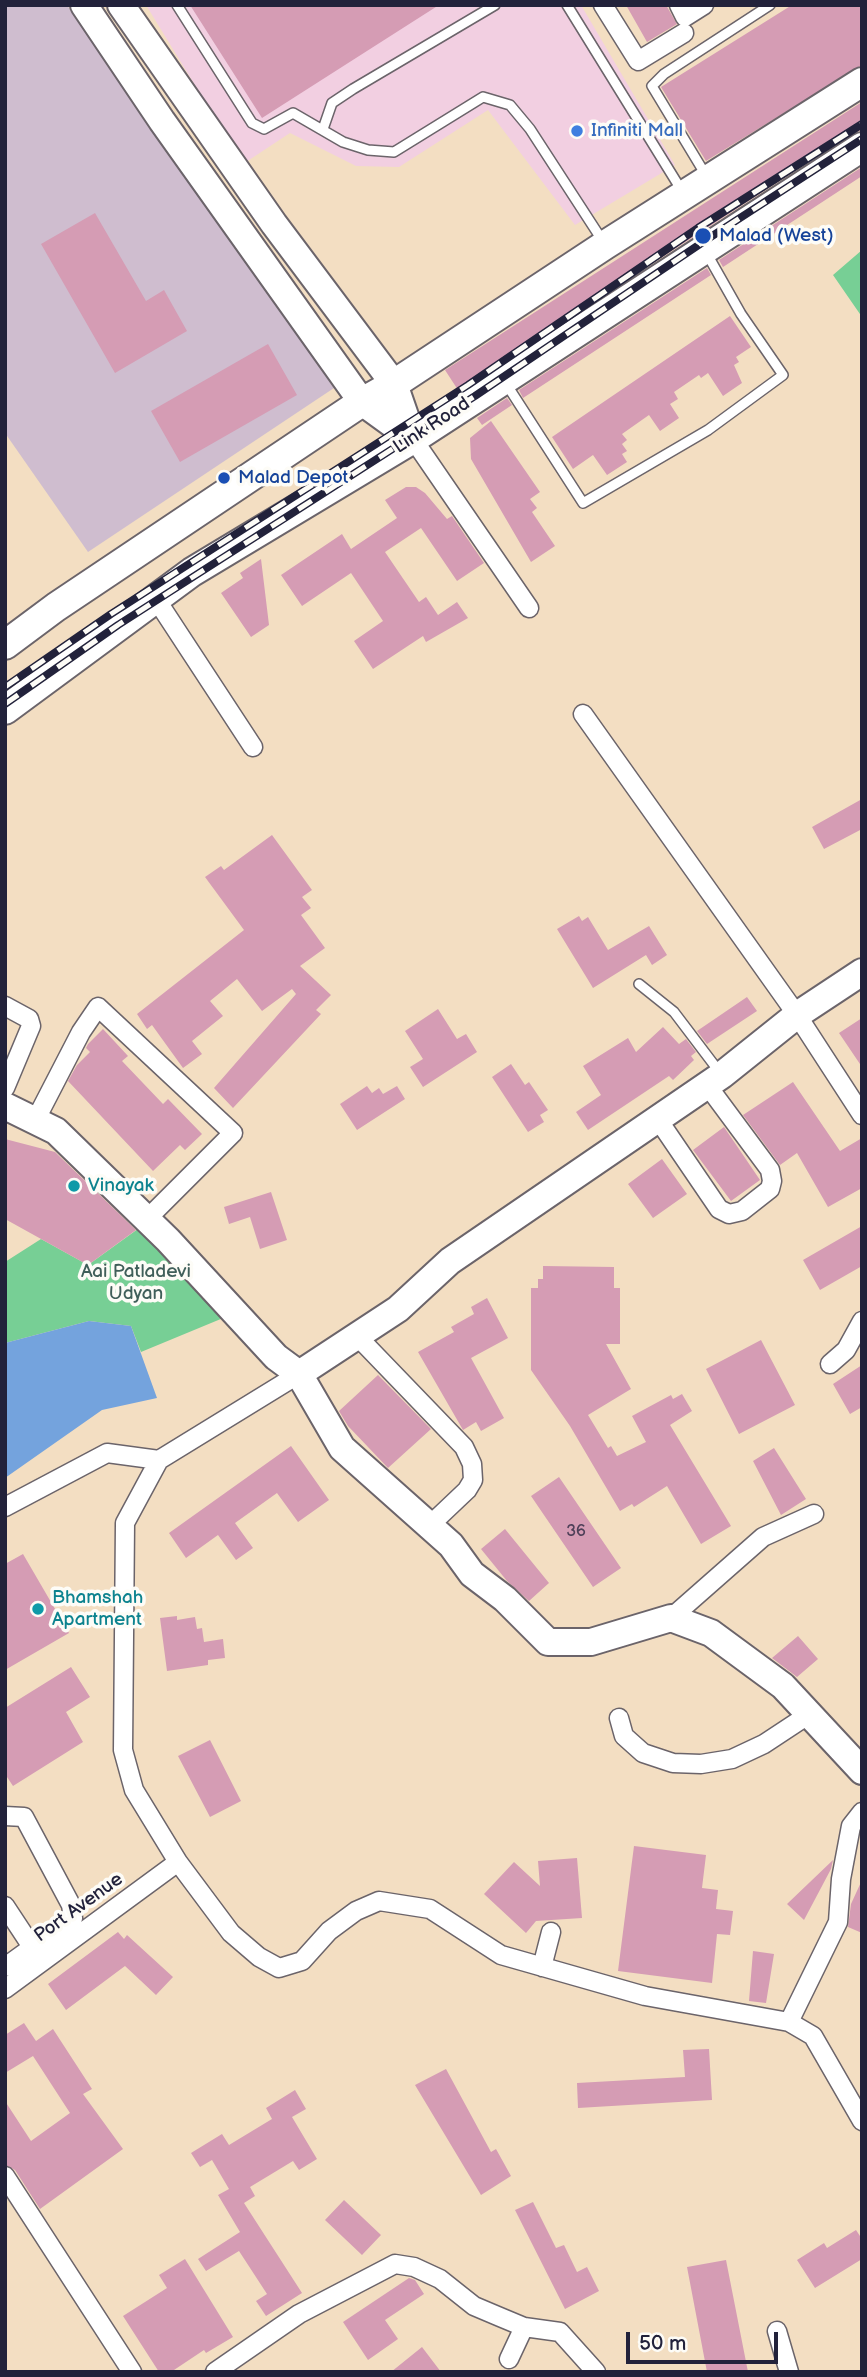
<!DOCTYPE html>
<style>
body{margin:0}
#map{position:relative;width:867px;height:2377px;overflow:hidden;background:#f3dec2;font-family:"Balsamiq Sans",sans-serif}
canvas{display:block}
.frame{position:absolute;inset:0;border:7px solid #22223b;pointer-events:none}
.scale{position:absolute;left:626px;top:2332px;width:152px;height:32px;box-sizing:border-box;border:4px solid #22223b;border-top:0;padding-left:9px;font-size:21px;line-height:24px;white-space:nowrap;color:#22223b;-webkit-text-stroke:5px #fdfcf7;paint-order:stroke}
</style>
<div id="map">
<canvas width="867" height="2377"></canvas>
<div class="frame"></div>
<div class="scale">50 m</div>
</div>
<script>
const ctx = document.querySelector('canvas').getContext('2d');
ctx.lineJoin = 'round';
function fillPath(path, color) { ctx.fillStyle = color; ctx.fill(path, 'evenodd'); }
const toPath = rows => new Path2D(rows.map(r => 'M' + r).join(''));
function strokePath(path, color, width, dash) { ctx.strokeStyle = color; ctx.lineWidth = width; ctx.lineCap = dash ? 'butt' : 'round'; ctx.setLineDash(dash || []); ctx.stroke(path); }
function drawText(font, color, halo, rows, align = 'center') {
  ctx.font = font + ' "Balsamiq Sans",sans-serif'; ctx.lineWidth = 7; ctx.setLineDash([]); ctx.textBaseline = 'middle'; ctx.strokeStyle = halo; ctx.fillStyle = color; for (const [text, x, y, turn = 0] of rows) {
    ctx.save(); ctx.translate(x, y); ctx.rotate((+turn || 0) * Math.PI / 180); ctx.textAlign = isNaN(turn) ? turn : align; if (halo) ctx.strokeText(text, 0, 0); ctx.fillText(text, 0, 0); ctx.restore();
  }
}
fillPath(toPath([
 [146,5,581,5,675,165,575,225,488,110,399,167,356,166,290,133,243,164]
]), '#f2cfe1');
fillPath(toPath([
 [5,5,67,5,334,388,88,552,5,433]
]), '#cfbdcf');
fillPath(toPath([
 [862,250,862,317,833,275],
 [142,1226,228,1316,141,1352,131,1326,89,1321,5,1343,5,1262,41,1239,88,1265]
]), '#77cf95');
fillPath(toPath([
 [89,1321,131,1326,157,1398,102,1410,5,1478,5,1343]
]), '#74a3dd');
fillPath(toPath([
 [190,5,439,5,262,118],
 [626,5,666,5,677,24,647,42],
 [792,5,862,5,862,65,706,161,661,87],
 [862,102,862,130,853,133,458,390,445,370],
 [862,167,862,176,723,267,719,260],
 [95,213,146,301,164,290,187,331,115,373,41,244],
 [707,268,711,275,523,398,519,390],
 [730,316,751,347,736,357,739,362,734,365,742,383,723,396,708,373,701,378,699,375,674,392,678,399,670,404,679,418,660,431,649,415,622,434,627,440,622,444,627,451,622,454,627,462,607,475,593,455,573,469,552,437],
 [268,344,297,395,180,462,151,411],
 [507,398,512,405,482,425,477,418],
 [491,421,540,492,530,499,537,508,532,512,555,546,531,562,471,459,470,438],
 [406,487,416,487,425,493,447,519,452,516,484,563,457,581,421,528,385,552,419,602,426,597,438,615,457,602,468,618,426,642,423,636,373,669,354,641,383,621,351,573,302,606,281,575,342,534,351,549,397,518,385,500],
 [261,559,269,625,251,637,221,593,243,578,240,573],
 [862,799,862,829,824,849,812,827],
 [272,835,312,890,302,897,311,908,301,915,325,948,300,966,331,995,316,1010,321,1014,233,1108,214,1088,296,994,292,989,262,1011,237,979,210,1001,223,1016,192,1041,202,1054,183,1068,152,1025,147,1029,137,1014,244,930,205,877,221,866,224,870],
 [579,916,582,921,588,917,608,950,649,926,667,955,652,965,646,955,593,988,557,929],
 [747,997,757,1011,707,1044,697,1031],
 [438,1009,457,1039,466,1034,477,1052,423,1087,410,1067,423,1059,405,1031],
 [862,1018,862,1067,839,1033],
 [663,1027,679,1044,686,1039,696,1052,691,1056,694,1060,673,1080,669,1076,588,1130,576,1112,601,1095,583,1066,628,1038,636,1052],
 [103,1029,128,1056,122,1061,163,1104,168,1099,202,1134,185,1150,180,1145,153,1171,68,1081,77,1065,90,1052,86,1048,88,1044],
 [511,1064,525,1085,529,1082,548,1110,540,1115,544,1122,528,1132,492,1077],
 [793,1082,840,1151,862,1138,862,1188,828,1207,797,1153,780,1165,743,1115],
 [367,1086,372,1093,379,1088,383,1094,397,1086,405,1099,357,1130,340,1104],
 [724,1127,760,1180,731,1201,693,1150],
 [5,1139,55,1152,136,1230,88,1265,5,1219],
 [662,1159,687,1194,653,1218,628,1184],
 [271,1192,287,1240,260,1249,250,1217,229,1224,224,1207],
 [862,1226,862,1266,820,1290,803,1260],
 [543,1266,614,1267,614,1288,620,1288,620,1344,606,1344,631,1389,588,1415,608,1448,611,1446,617,1456,646,1442,632,1416,671,1395,673,1399,682,1394,692,1411,670,1425,731,1526,701,1544,667,1486,634,1507,632,1504,620,1511,570,1426,531,1370,531,1288,538,1288,538,1279,543,1279],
 [487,1298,508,1338,471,1358,504,1418,481,1431,476,1422,463,1430,418,1352,454,1332,451,1327,474,1314,471,1307],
 [761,1340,795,1405,739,1434,706,1369],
 [862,1365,862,1407,850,1414,833,1384],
 [378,1375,431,1429,388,1468,348,1426,339,1411],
 [291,1446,329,1500,298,1522,277,1493,235,1523,253,1548,236,1560,218,1535,186,1558,169,1533],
 [774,1448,806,1499,781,1515,753,1461],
 [559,1477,621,1568,593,1587,531,1496],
 [505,1529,549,1583,529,1601,507,1581,481,1549],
 [23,1554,69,1633,5,1670,5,1564],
 [177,1616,177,1620,195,1617,197,1629,202,1628,204,1642,223,1639,225,1658,208,1660,208,1665,167,1671,160,1618],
 [798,1636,818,1659,797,1677,772,1658],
 [71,1667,90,1697,66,1712,83,1742,13,1786,5,1774,5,1708],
 [210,1740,241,1801,210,1817,178,1756],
 [634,1846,706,1855,702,1888,718,1890,716,1909,733,1911,730,1935,717,1934,712,1983,618,1971],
 [577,1858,582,1918,536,1921,526,1933,484,1894,514,1862,540,1886,538,1861],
 [833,1860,831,1869,804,1920,787,1904],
 [862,1880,862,1933,848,1927,851,1904],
 [118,1932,124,1939,127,1935,173,1977,156,1995,125,1966,66,2010,48,1984],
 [753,1951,774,1954,766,2003,749,2001],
 [24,2023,36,2041,53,2029,92,2089,83,2094,123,2149,40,2209,15,2170,5,2165,5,2101,31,2141,70,2113,33,2056,5,2073,5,2035],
 [709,2049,712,2100,578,2108,577,2083,685,2077,683,2050],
 [446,2069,491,2152,496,2149,511,2176,481,2195,415,2085],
 [295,2090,306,2109,292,2117,317,2159,299,2170,293,2161,250,2187,255,2196,244,2203,302,2293,266,2316,256,2301,267,2294,239,2251,206,2271,198,2259,240,2232,218,2195,229,2189,212,2160,200,2167,191,2153,222,2134,229,2145,272,2119,266,2108],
 [344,2200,381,2235,362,2255,325,2220],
 [533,2202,556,2248,564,2245,577,2272,587,2267,599,2291,565,2309,515,2210],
 [856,2230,862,2239,862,2259,815,2288,797,2260,824,2243,827,2248],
 [185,2259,233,2337,206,2353,204,2350,171,2372,159,2372,123,2316,167,2288,159,2275],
 [726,2260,748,2372,707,2372,687,2267],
 [409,2278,415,2280,424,2294,385,2320,398,2339,368,2360,343,2322],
 [422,2347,441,2372,391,2372]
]), '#d59cb4');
const lane = toPath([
 [177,5,252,123,264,129,293,113,343,142,368,150,394,152,483,97,510,105,530,129,604,243],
 [567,5,682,191],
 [323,129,332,103,353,89,495,5],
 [707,177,652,86,664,74,770,5],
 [505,382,583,503,708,430,783,375,741,314,707,254],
 [639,984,674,1012,721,1074]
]);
const street = toPath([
 [603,5,638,61,684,33],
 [679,5,685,17,704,5],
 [413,439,529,608],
 [156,599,253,747],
 [583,714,797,1015,862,1115],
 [5,1006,29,1019,31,1026,5,1088],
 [657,1118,719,1209,729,1214,742,1211,770,1189,772,1181,770,1170,707,1085],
 [35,1121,81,1032,98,1007,233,1133,146,1220],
 [357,1336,464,1447,472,1464,473,1480,467,1490,428,1527],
 [830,1364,846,1350,862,1321],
 [299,1374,159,1460,125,1523,123,1750,134,1790,178,1862,231,1933,259,1957,279,1968,302,1961,329,1931,356,1911,379,1901,430,1909,501,1955,645,1996,789,2022,813,2036,862,2121],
 [5,1507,107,1453,159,1460],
 [671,1618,763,1537,814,1514],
 [619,1718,624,1736,643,1753,673,1763,701,1764,732,1759,764,1744,811,1713],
 [5,1816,24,1817,71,1905,73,1918,5,1967],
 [5,1906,38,1956],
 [542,1967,551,1932],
 [5,1989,178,1862],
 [789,2022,838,1922,841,1879,851,1826,862,1812],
 [5,2176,132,2372],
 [777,2331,789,2372],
 [509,2359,524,2327],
 [215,2372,299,2314,395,2264,414,2267,440,2279,474,2306,500,2317,524,2327,560,2332,596,2372]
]);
const secondary = toPath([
 [84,5,162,121,362,402,413,439],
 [121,5,274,224,394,384,413,439],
 [5,1106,56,1131,168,1240,276,1357,299,1374,342,1448,451,1545,472,1574,505,1599,548,1642,591,1642,671,1618,711,1633,783,1686,862,1771],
 [299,1374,398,1309,450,1261,722,1075,797,1015,862,972]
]);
const primary = toPath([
 [5,645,56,607,362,402,394,384,605,245,862,82],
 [5,710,192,572,413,439,862,147]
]);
strokePath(lane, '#6b646a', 12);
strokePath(street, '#6b646a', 21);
strokePath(secondary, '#6b646a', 30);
strokePath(primary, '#6b646a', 32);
strokePath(lane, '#fff', 9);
strokePath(street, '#fff', 18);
strokePath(secondary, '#fff', 26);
strokePath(primary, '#fff', 28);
const rail = toPath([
 [5,687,111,614,468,385,698,228,862,124],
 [5,704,118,625,475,396,706,240,862,139]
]);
strokePath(rail, '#22223b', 8);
strokePath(rail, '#fdfcf7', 5, [16]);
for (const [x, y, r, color] of [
 [577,131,7,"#3f7fe0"],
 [703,236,9,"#1a4fb4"],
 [224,478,7,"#1a4fb4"],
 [74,1186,7,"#0f9aa8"],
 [38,1609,7,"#0f9aa8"]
]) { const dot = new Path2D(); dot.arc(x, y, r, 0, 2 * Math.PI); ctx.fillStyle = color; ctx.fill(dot); strokePath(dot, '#fdfcf7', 2.5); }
drawText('16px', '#4f4059', null, [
 ["36",576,1532]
]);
drawText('19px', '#366cbe', '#fdfcf7', [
 ["Infiniti Mall",591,131]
], 'left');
drawText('19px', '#164399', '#fdfcf7', [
 ["Malad (West)",719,236],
 ["Malad Depot",238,478]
], 'left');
drawText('19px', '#22223b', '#fdfcf7', [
 ["Link Road",432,426,-33],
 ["Port Avenue",79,1908,-36]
]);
drawText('19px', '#0d838f', '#fdfcf7', [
 ["Vinayak",88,1186],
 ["Bhamshah",52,1598],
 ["Apartment",52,1620]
], 'left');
drawText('19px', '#405f5a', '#fdfcf7', [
 ["Aai Patladevi",136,1272],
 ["Udyan",136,1294]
]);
</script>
